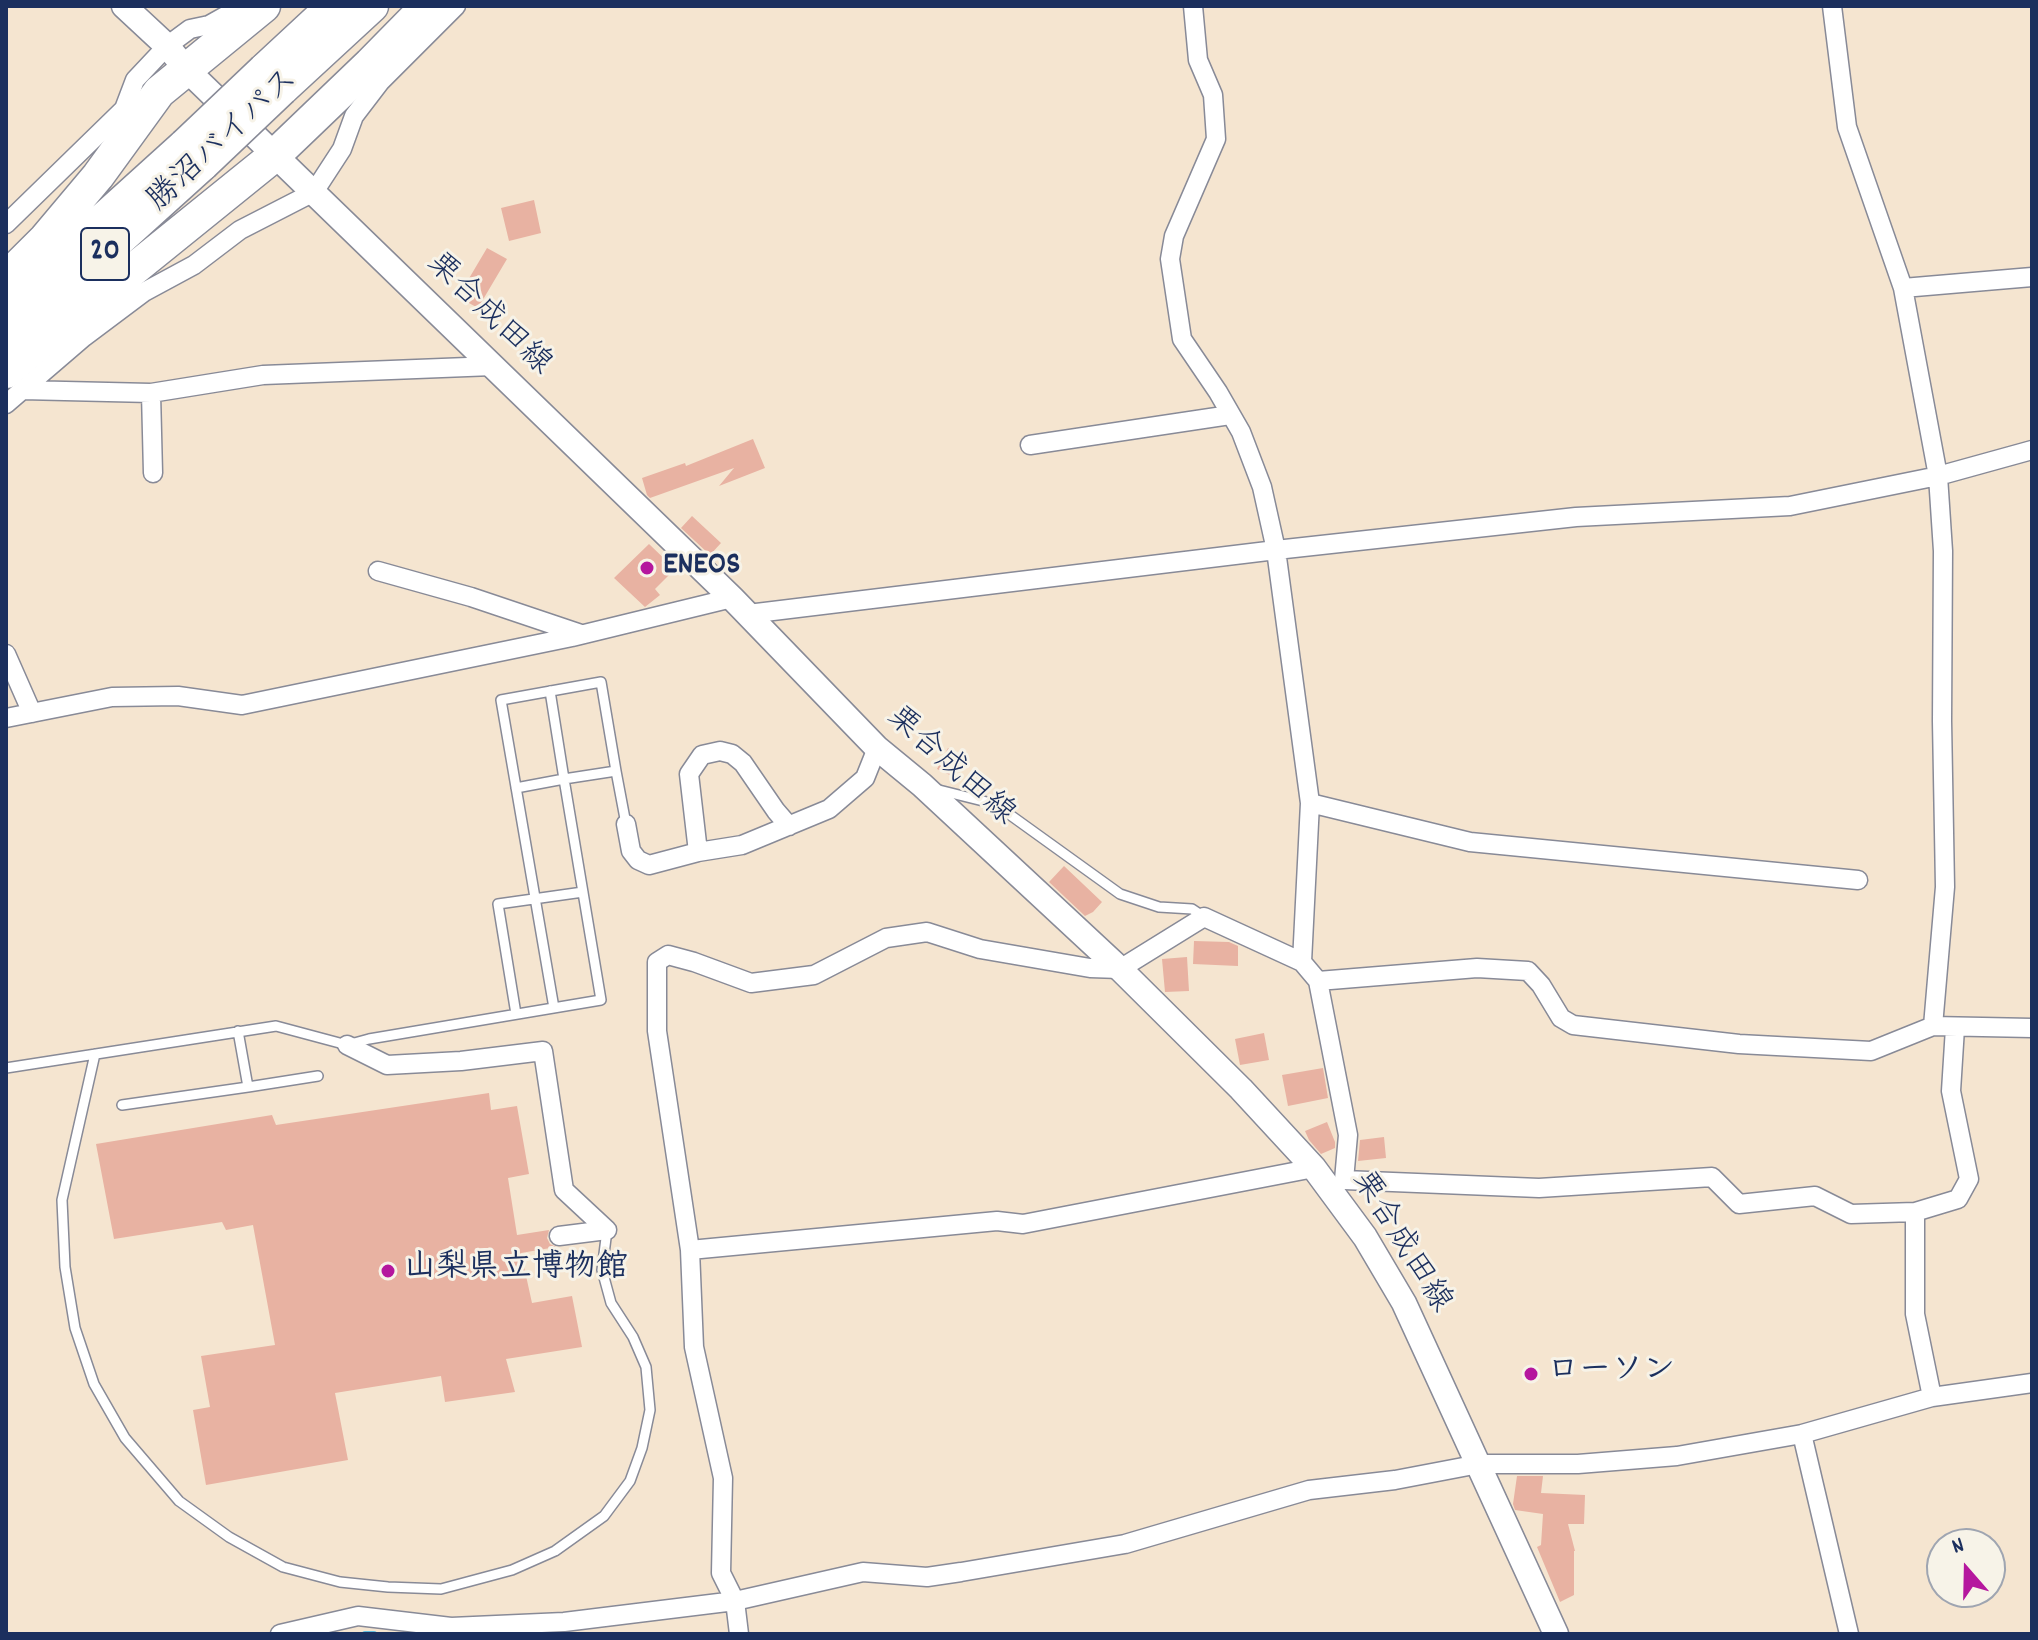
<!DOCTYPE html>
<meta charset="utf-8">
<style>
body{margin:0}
#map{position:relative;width:2038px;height:1640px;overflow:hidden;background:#f5e5d0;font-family:Dekko,sans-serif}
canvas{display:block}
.frame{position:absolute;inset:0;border:8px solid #1b2f5e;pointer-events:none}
.north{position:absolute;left:1926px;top:1528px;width:80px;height:80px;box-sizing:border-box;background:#f7f3e8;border:2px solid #9fa5b1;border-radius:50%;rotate:340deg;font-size:22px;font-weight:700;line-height:32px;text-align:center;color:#1b2f5e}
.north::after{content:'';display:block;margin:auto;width:28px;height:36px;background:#b5179e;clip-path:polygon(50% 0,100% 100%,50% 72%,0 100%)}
</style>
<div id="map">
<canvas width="2038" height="1640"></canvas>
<div class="frame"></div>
<div class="north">N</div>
</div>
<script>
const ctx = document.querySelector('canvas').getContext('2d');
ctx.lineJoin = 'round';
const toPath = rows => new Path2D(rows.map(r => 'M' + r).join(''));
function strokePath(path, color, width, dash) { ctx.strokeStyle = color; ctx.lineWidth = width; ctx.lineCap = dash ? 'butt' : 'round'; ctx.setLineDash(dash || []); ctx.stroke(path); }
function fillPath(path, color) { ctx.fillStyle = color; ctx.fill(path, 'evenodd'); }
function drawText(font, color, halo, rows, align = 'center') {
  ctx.font = font + ' Dekko,"Klee One",sans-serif'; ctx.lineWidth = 6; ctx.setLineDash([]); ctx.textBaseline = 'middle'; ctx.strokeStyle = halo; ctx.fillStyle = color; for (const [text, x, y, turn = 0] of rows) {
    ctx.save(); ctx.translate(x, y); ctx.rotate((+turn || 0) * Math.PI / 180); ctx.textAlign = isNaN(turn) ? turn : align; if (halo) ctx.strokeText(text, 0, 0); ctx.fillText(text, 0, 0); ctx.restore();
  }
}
strokePath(toPath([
 [365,1634,374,1634]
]), '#61bbde', 6);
fillPath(toPath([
 [534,200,541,233,509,241,501,208],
 [487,248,507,259,478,308,458,297],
 [753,439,765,468,719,486,734,468,650,498,647,495,642,478,685,463,686,466],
 [692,516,721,543,710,555,681,528],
 [649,544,675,569,655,589,660,595,645,607,614,578],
 [948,748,962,756,952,776,937,769],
 [1064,866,1102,902,1093,912,1085,916,1049,882],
 [1194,941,1229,942,1238,946,1238,966,1193,964],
 [1187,957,1189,991,1165,992,1162,959],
 [1264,1033,1269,1060,1240,1065,1235,1039],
 [1323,1068,1328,1098,1288,1106,1282,1075],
 [489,1093,491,1110,517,1106,529,1174,508,1178,517,1235,549,1230,547,1238,550,1244,556,1247,521,1253,532,1303,572,1296,582,1347,506,1359,515,1392,445,1402,441,1376,335,1393,348,1460,206,1485,193,1410,210,1407,201,1356,275,1345,253,1225,226,1230,222,1222,114,1239,96,1144,272,1115,276,1125],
 [1327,1122,1335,1142,1335,1148,1321,1154,1309,1140,1305,1131],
 [1384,1137,1386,1158,1358,1161,1360,1140],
 [1517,1476,1543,1476,1541,1493,1585,1495,1584,1524,1568,1524,1575,1551,1574,1551,1574,1595,1560,1602,1537,1547,1541,1545,1543,1514,1515,1510,1513,1504]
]), '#e8b2a2');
const lane = toPath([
 [516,788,564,779,550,691],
 [935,789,995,804,1120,894,1159,907,1192,909,1204,917],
 [554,1008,501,700,601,682,616,771],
 [516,1014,498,904,583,892],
 [95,1054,62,1200,65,1267,75,1328,94,1384,125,1438,179,1501,229,1537,283,1567,340,1582,388,1587,441,1589,512,1570,555,1551,604,1516,630,1481,642,1448,650,1410,646,1367,633,1337,611,1303,602,1270,607,1230],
 [6,1068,276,1026,347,1045,369,1039,601,1000,564,779,616,771,626,824],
 [248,1087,318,1076],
 [122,1105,248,1087,238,1031]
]);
const street = toPath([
 [1193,6,1198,60,1213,95,1216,139,1174,236,1170,259,1182,339,1218,392,1241,432,1262,487,1276,550,1310,803,1302,962],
 [1832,6,1847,127,1903,288,1938,476,1943,551,1942,721,1945,887,1933,1026],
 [6,224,124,109,135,80,167,46,190,29,209,25,243,6],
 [1903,288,2032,277],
 [22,390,151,393,153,473],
 [151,393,263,375,493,366],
 [6,404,84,337,144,292,194,265,240,230,314,192,342,149,354,116,380,82,456,6],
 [1030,445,1230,415],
 [378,571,471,597,581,634],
 [748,614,1276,550,1576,517,1790,506,1938,476,2032,450],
 [6,654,32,713],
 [6,718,112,697,178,696,242,705,572,637,732,598],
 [1310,803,1470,842,1858,880],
 [626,824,631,851,638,860,649,865,698,852,742,845,829,809,865,778,877,748],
 [698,852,689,774,702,755,720,751,732,754,743,763,776,811,789,826],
 [1318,981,1348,1135,1344,1180,1539,1188,1712,1177,1739,1204,1815,1196,1851,1214,1915,1212],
 [347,1045,387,1065,461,1061,543,1051,564,1190,607,1230],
 [559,1236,607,1230],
 [690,1250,997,1221,1023,1224,1314,1168],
 [1932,1397,1915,1314,1915,1212,1958,1199,1969,1179,1951,1091,1955,1028],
 [1802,1434,1849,1634],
 [280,1634,358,1616,451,1627,564,1622,735,1601,863,1572,927,1577,961,1572,1125,1544,1309,1490,1395,1480,1479,1464,1578,1464,1677,1456,1802,1434,1932,1397,2032,1383],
 [739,1634,735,1601,721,1573,723,1478,694,1347,690,1250,657,1031,657,962,668,955,694,962,751,983,814,975,886,938,927,932,980,949,1090,968,1120,969,1204,917,1302,962,1318,981,1477,968,1528,971,1541,985,1561,1018,1573,1025,1739,1044,1871,1051,1933,1026,2032,1028]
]);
const secondary = toPath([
 [124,6,167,46,187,70,732,598,877,748,922,785,1120,969,1241,1089,1314,1168,1365,1237,1404,1303,1556,1634]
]);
const highway = toPath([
 [264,70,333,6],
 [282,89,372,6],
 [6,278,45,239,98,176,159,92,264,6],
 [6,307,185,145],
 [6,342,203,164],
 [6,372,55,330,129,273,275,155,370,64,427,6]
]);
strokePath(lane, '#888a97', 12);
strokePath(street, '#888a97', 21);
strokePath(secondary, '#888a97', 27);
strokePath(highway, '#888a97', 35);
strokePath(lane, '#fff', 9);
strokePath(street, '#fff', 18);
strokePath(secondary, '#fff', 24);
strokePath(highway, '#fff', 32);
const highwayBridge = toPath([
 [185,145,264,70],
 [203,164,282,89]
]);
strokePath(highwayBridge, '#888a97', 35, []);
strokePath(highwayBridge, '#fff', 32);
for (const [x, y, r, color] of [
 [647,568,8,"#b5179e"],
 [388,1271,8,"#b5179e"],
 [1531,1374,8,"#b5179e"]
]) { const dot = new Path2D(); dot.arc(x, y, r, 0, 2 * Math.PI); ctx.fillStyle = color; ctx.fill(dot); strokePath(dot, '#f7f3e8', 3); }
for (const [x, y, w] of [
 [105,254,48]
]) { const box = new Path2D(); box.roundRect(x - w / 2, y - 26, w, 52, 6); ctx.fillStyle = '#f7f3e8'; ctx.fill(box); strokePath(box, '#1b2f5e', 2); }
drawText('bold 30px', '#1b2f5e', null, [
 ["20",105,254]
]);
drawText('32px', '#1b2f5e', '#f7f3e8', [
 ["勝沼バイパス",225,142,-43],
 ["栗合成田線",487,316,44],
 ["栗合成田線",949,768,42],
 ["栗合成田線",1399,1243,58]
]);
drawText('bold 32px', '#1b2f5e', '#f7f3e8', [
 ["ENEOS",663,568],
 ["山梨県立博物館",404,1271],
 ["ローソン",1547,1374]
], 'left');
</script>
